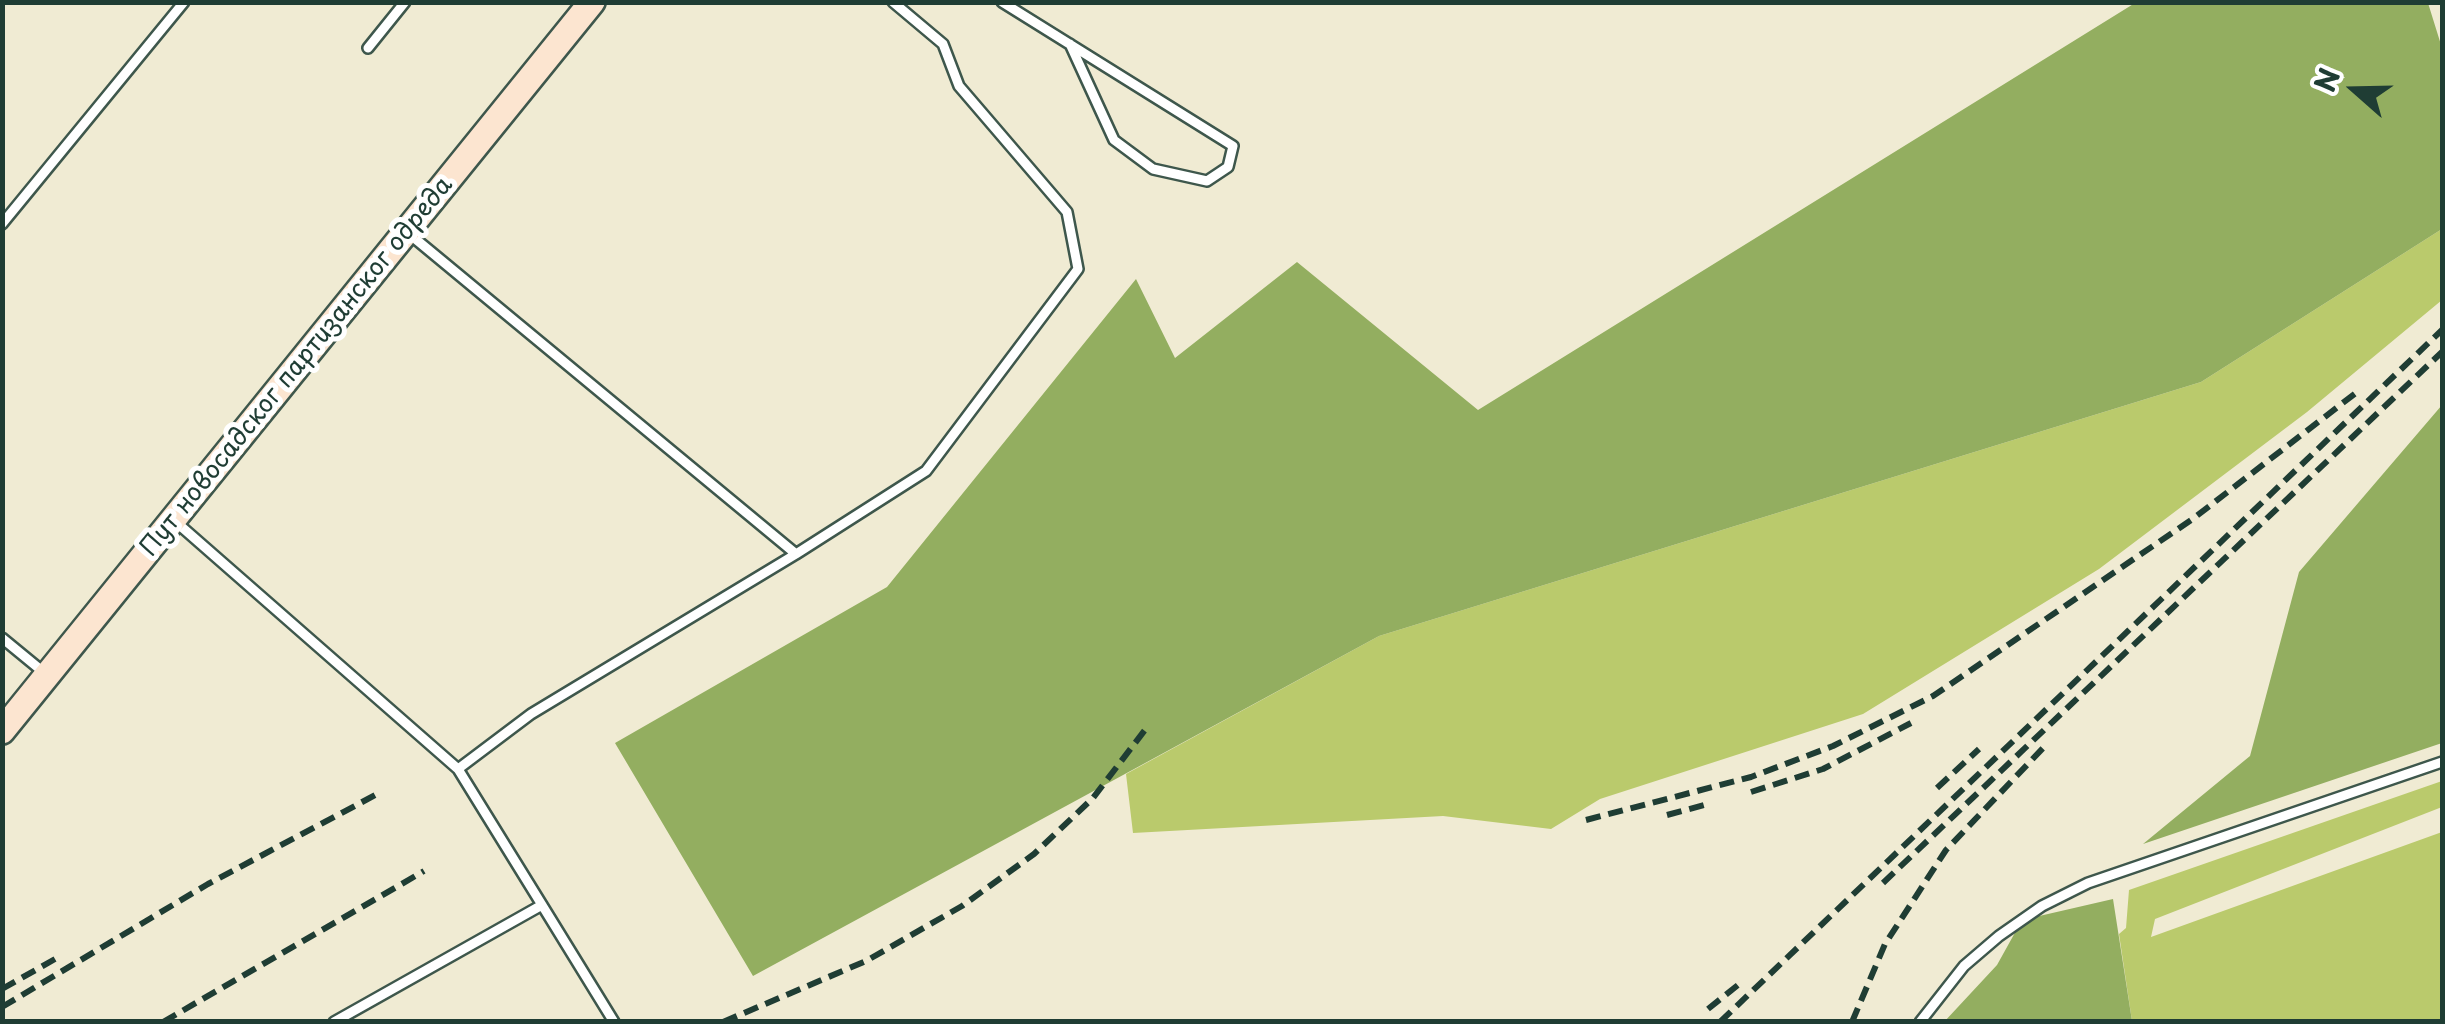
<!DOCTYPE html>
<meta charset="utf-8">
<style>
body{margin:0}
#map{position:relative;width:2445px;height:1024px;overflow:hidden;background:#f0ebd3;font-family:"Playpen Sans",sans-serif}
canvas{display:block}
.frame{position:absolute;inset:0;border:5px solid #1f3d34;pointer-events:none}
.north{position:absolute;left:2305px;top:40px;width:100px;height:100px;-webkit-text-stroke:8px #fff;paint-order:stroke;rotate:290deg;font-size:28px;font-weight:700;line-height:40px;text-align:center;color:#1f3d34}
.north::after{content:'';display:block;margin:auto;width:35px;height:45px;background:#1f3d34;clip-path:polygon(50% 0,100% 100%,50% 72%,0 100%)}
</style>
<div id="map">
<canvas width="2445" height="1024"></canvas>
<div class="frame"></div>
<div class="north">N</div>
</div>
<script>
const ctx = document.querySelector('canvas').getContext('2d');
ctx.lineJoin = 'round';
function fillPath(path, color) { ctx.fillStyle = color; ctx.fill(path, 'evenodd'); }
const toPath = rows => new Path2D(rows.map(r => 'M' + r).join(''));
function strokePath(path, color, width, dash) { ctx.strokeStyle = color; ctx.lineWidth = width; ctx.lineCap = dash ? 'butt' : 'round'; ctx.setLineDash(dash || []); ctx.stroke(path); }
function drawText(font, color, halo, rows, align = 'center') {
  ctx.font = font + ' "Playpen Sans",sans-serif'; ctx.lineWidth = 10; ctx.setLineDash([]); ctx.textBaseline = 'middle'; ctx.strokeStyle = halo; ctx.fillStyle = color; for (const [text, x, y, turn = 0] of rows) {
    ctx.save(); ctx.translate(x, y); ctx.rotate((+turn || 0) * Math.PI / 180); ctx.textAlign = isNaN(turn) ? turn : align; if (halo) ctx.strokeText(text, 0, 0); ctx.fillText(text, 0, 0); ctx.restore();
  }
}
fillPath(toPath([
 [2442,229,2442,300,2307,412,2099,569,1863,714,1600,799,1551,829,1443,816,1133,833,1126,774,1379,636,2201,382],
 [2442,781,2442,807,2155,919,2151,937,2442,832,2442,1021,2132,1021,2119,934,2126,928,2129,890]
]), '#baca6c');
fillPath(toPath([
 [2135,3,2428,3,2442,48,2442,229,2201,382,1379,636,753,976,615,743,887,587,1136,279,1175,358,1297,262,1478,410],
 [2442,405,2442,743,2143,844,2250,756,2299,572],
 [2113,899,2132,1021,1944,1022,1997,965,2022,920]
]), '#93ae60');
const lane = toPath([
 [1002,2,1233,146,1228,167,1207,181,1153,169,1114,140,1070,44],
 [368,48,405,2],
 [2,224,184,2],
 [176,522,458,769,531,714,796,554,407,232],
 [796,554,926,471,1078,269,1067,212,959,86,943,44,893,2],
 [2,638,47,675],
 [542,905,614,1022],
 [334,1022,542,905,458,769],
 [1920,1022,1964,966,1999,936,2042,906,2088,883,2442,762]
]);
const secondary = toPath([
 [2,731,592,2]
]);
strokePath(lane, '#3e574c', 14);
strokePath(secondary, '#3e574c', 30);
strokePath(lane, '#fff', 9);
strokePath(secondary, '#fce5d0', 25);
strokePath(toPath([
 [1937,788,1979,749],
 [1751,792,1823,769,1911,723],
 [1667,815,1708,804],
 [1586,820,1751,777,1833,746,1933,696,2194,518,2357,392],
 [1883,883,2442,352],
 [2,989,55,959],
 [2,1007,208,884,381,792],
 [1708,1009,1743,981],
 [163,1022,424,871],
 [723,1022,866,961,962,906,1034,854,1093,798,1148,726],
 [1720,1022,2442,330],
 [1852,1022,1885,944,1946,850,2045,746]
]), '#1f3d34', 6, [15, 8]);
drawText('25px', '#1f3d34', '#fff', [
 ["Пут новосадског партизанског одреда",297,367,-51]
]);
</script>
